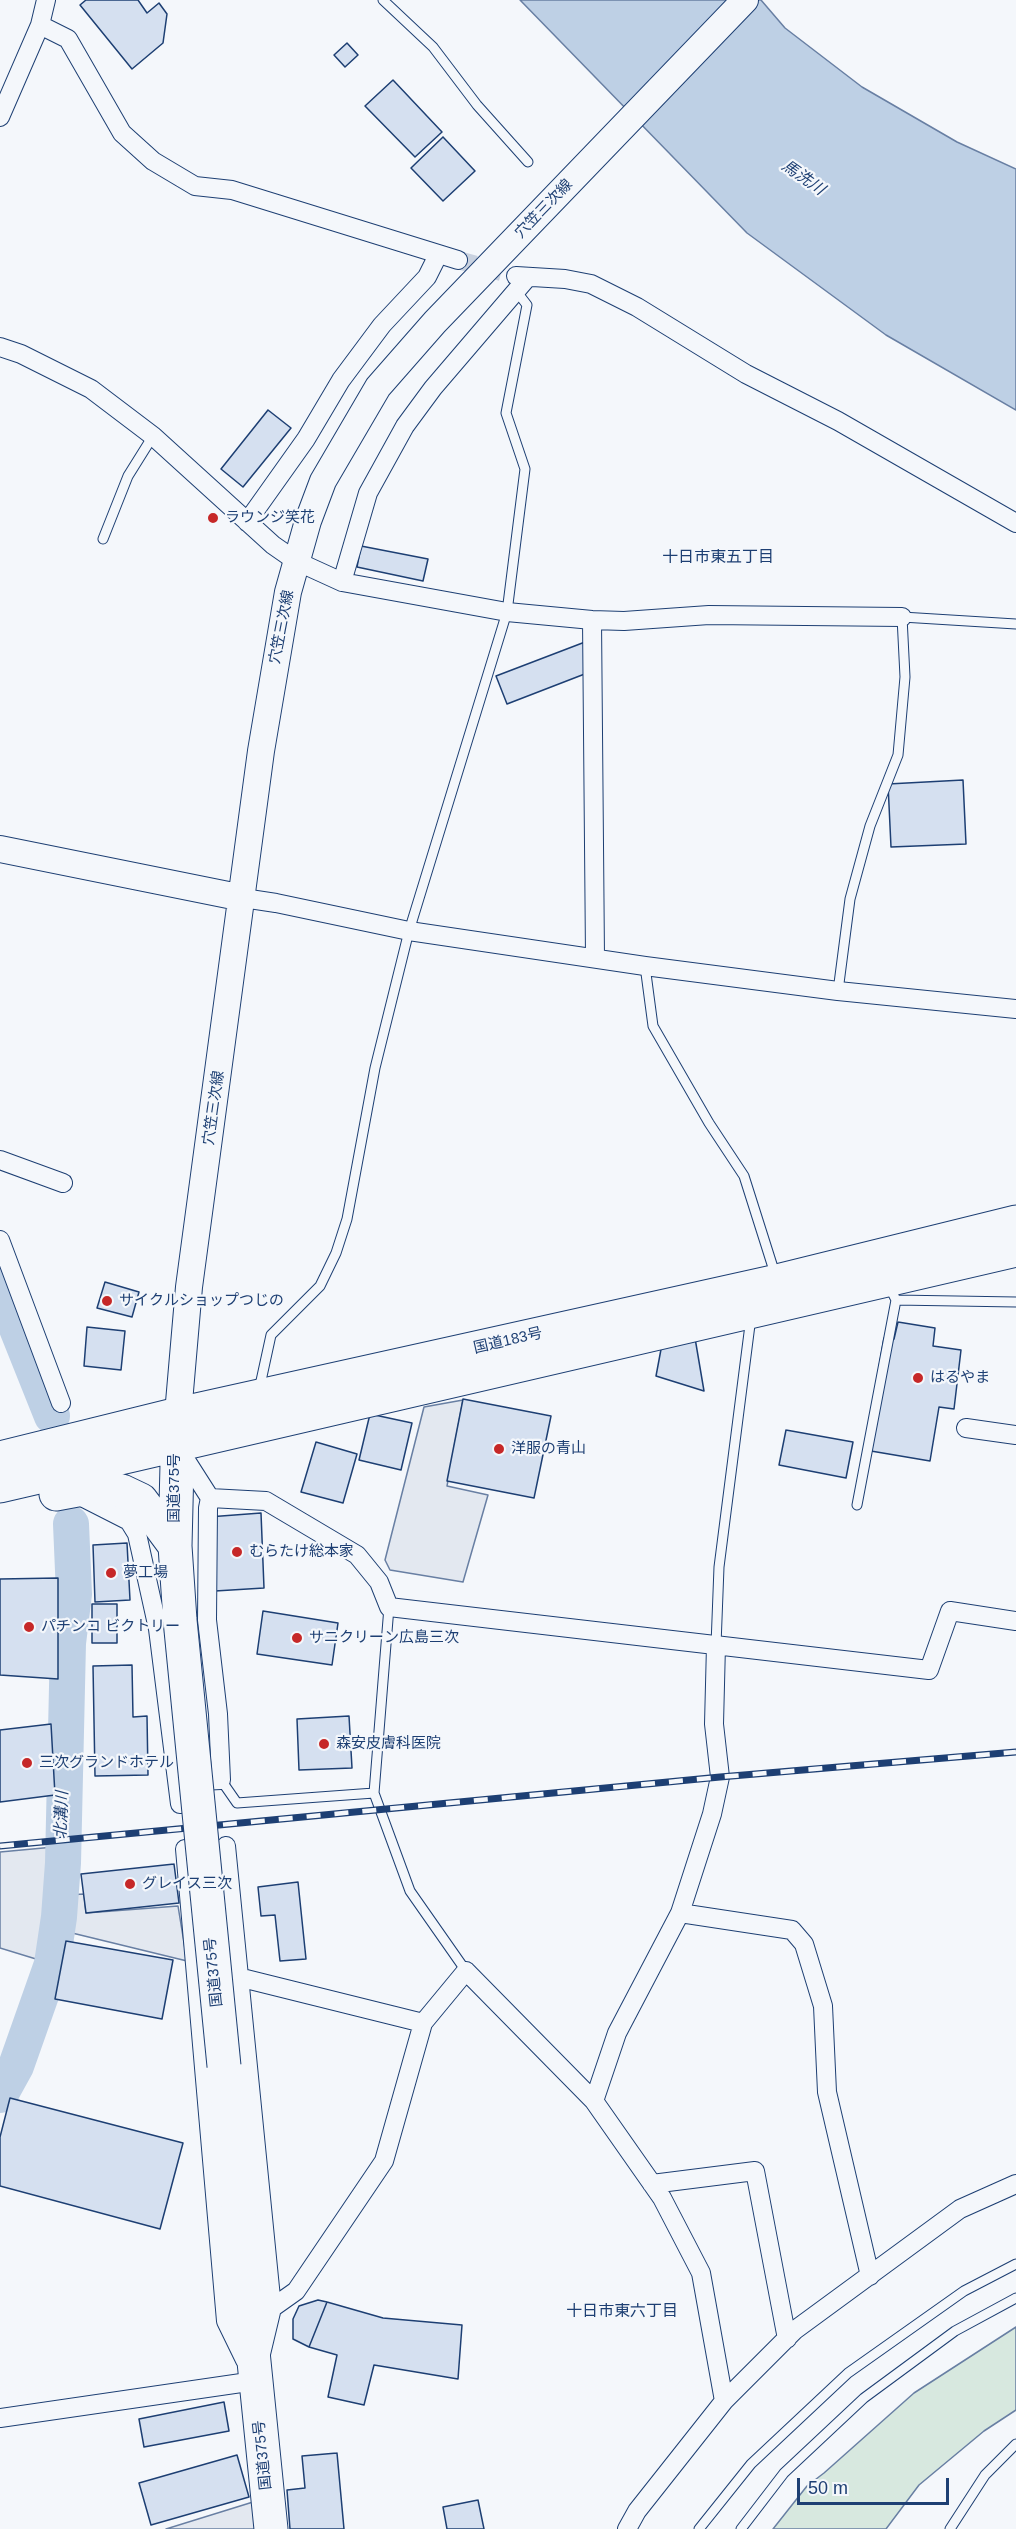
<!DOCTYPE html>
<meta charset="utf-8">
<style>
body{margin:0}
#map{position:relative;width:1016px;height:2529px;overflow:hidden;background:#f4f7fb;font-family:Helvetica,sans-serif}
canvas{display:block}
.scale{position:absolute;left:797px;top:2478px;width:152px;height:27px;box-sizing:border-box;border:3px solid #1d3f73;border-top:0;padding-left:8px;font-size:18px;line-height:21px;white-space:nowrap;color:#1d3f73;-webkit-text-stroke:4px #f4f7fb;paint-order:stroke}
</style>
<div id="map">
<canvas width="1016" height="2529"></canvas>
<div class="scale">50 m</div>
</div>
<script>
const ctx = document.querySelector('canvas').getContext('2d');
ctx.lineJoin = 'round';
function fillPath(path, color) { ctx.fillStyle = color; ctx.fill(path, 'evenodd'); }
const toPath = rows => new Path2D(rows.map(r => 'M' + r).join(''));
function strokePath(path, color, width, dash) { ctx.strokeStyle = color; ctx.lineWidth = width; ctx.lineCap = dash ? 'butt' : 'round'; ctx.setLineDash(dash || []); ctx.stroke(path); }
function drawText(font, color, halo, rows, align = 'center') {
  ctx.font = font + ' Helvetica,"Noto Sans JP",sans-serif'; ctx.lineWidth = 4.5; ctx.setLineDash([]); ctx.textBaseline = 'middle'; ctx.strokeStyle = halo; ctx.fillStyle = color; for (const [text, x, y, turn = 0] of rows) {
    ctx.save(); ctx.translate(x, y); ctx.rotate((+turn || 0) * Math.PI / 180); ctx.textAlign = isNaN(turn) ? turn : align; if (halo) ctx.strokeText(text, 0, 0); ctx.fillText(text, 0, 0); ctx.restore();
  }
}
const green = toPath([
 [1016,2327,1016,2410,984,2431,919,2485,886,2529,773,2529,807,2486,824,2473,914,2393,1016,2327]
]);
fillPath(green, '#d7e8df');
strokePath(green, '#687fa3', 1.5);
const parking = toPath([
 [463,1400,447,1486,488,1495,463,1582,390,1570,385,1560,424,1407,463,1400],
 [54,1847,50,1896,84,1894,86,1913,178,1906,187,1961,68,1932,69,1916,44,1912,36,1959,0,1948,0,1852,54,1847],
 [253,2502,257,2529,166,2529,253,2502]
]);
fillPath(parking, '#e3e8f0');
strokePath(parking, '#687fa3', 1.5);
const water = toPath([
 [520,0,761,0,785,28,862,87,957,142,1016,169,1016,410,886,335,747,233,520,0]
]);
fillPath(water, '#bed0e5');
strokePath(water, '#687fa3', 1.5);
strokePath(toPath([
 [0,1286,52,1416],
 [0,2095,16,2066,52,1964,59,1917,63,1863,68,1643,74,1594,71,1524]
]), '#bed0e5', 36);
const building = toPath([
 [86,0,138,0,147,13,159,3,167,14,163,43,132,69,80,5,86,0],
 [347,43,358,55,345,67,334,55,347,43],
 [393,80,442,132,415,157,365,106,393,80],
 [443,137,475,171,443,201,411,168,443,137],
 [268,410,291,428,243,487,221,469,268,410],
 [361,546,428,559,423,581,357,567,361,546],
 [585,642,595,670,507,704,496,676,585,642],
 [963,780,966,844,891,847,888,784,963,780],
 [105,1282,139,1292,132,1317,97,1308,105,1282],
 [898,1322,935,1328,933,1346,961,1350,954,1409,939,1407,930,1461,865,1450,884,1338,894,1339,898,1322],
 [87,1327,125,1331,121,1370,84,1366,87,1327],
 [695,1338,704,1391,656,1376,662,1344,695,1338],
 [463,1399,551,1416,534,1498,447,1481,463,1399],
 [370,1414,412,1423,401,1470,359,1460,370,1414],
 [786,1430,853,1442,846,1478,779,1465,786,1430],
 [316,1442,357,1454,343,1503,301,1492,316,1442],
 [261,1513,264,1588,215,1591,208,1517,261,1513],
 [127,1543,130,1600,95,1602,93,1545,127,1543],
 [58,1578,58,1679,0,1675,0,1579,58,1578],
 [92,1604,117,1604,117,1643,92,1643,92,1604],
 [263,1611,338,1623,332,1665,257,1654,263,1611],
 [132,1665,133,1717,147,1716,148,1775,95,1776,93,1666,132,1665],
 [349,1716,352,1768,299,1770,297,1719,349,1716],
 [51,1724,55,1795,0,1802,0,1730,51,1724],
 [174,1864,179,1903,86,1913,81,1874,174,1864],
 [298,1882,306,1959,280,1961,275,1915,261,1916,258,1887,298,1882],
 [66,1941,173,1960,162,2019,55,1999,66,1941],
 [10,2098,183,2143,160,2229,0,2186,0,2137,10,2098],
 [318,2300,327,2302,309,2347,293,2339,293,2319,299,2306,318,2300],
 [327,2302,383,2318,462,2325,458,2379,374,2365,364,2405,328,2397,337,2355,309,2347,327,2302],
 [224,2402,229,2431,144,2447,139,2419,224,2402],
 [337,2453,344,2529,290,2529,287,2490,305,2488,302,2456,337,2453],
 [237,2455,249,2497,151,2525,139,2483,237,2455],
 [478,2500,484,2529,447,2529,443,2507,478,2500]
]);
fillPath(building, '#d5e0f0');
strokePath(building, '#1d3f73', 1.5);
strokePath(toPath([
 [458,260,516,276]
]), '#c9d2e0', 18, [18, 9]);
const lane = toPath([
 [383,0,433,47,477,105,528,162],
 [103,539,128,476,153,436],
 [645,966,653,1026,709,1123,744,1176,776,1277],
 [838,991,850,899,870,826,898,755,905,677,902,617,1016,624],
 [893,1294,896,1300,1016,1302],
 [259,1390,271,1335,320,1286,336,1253,347,1219,375,1068,409,931,507,612,525,469,506,413,527,305,517,292],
 [857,1505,896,1300],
 [389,1607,374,1793,410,1891,466,1971],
 [716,1645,719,1567,751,1317],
 [221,1780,237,1803,374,1793],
 [699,2529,751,2464,848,2373,964,2291,1016,2264],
 [741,2529,784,2473,864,2398,955,2331,1016,2298],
 [950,2529,985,2475,1016,2444]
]);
const street = toPath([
 [40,25,68,39,122,133,153,161,195,186,232,190,458,260],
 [0,117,40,25,46,0],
 [516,276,565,279,591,284,637,307,746,374,838,421,1016,523],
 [0,347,21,354,91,389,153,436,273,545,296,561,342,582,507,612,592,620,624,621,709,615,902,617],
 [247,522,306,439,341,380,382,325,427,277,438,255],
 [342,582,368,493,405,426,433,388,528,277],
 [592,620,595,957],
 [243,898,276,903,409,931,645,966,838,991,1016,1009],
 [0,1160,63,1183],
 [0,1240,61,1403],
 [966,1428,1016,1435],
 [72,1492,129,1521,137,1534,158,1629,180,1804],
 [210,1498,266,1501,357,1555,379,1582,389,1607,929,1670,950,1611,1016,1621],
 [716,1645,714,1724,720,1777,712,1814,680,1913,792,1930,804,1944,823,2006,827,2092,870,2276],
 [179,1782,221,1780,218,1714,207,1620,208,1508,210,1498,180,1451],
 [226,1846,272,2308,261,2354],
 [185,1849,226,2321,245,2360],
 [238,1977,423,2023,384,2161,296,2291,272,2308],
 [423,2023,466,1971,594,2101,662,2198,701,2273,724,2401],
 [594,2101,617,2033,680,1913],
 [652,2184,755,2171,787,2339],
 [0,2418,255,2381],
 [627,2529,637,2511,724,2401,795,2330,960,2209,1016,2184]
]);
const secondary = toPath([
 [0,849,243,898],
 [178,1414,189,1287,261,751,288,592,308,521,323,481,378,387,435,322,745,0]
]);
const highway = toPath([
 [178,1424,175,1546,180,1620],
 [0,1458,178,1414,777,1281,1016,1222],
 [0,1486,1016,1250],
 [56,1494,99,1486,122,1491,141,1500,175,1546],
 [224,2066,271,2529]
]);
strokePath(lane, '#1d3f73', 11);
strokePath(street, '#1d3f73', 20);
strokePath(secondary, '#1d3f73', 28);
strokePath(highway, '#1d3f73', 35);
strokePath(lane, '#f4f7fb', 9);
strokePath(street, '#f4f7fb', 18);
strokePath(secondary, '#f4f7fb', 26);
strokePath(highway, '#f4f7fb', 33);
const rail = toPath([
 [0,1846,720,1777,1016,1752]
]);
strokePath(rail, '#1d3f73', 7);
strokePath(rail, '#f4f7fb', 4.5, [14]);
const highwayBridge = toPath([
 [180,1620,224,2066]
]);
strokePath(highwayBridge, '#1d3f73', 35, []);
strokePath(highwayBridge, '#f4f7fb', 33);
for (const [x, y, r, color] of [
 [213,518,6,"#c62828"],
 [107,1301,6,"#c62828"],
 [918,1378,6,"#c62828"],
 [499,1449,6,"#c62828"],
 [237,1552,6,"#c62828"],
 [111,1573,6,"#c62828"],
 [29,1627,6,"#c62828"],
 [297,1638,6,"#c62828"],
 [324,1744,6,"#c62828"],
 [27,1763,6,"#c62828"],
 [130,1884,6,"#c62828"]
]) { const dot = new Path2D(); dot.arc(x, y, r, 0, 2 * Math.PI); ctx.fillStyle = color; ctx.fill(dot); strokePath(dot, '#f4f7fb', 2); }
drawText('15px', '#1d3f73', '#f4f7fb', [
 ["穴笠三次線",544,209,-46],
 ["穴笠三次線",282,627,-79],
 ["穴笠三次線",214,1108,-82],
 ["国道183号",508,1341,-13],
 ["国道375号",175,1488,-90],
 ["国道375号",214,1972,-96],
 ["国道375号",263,2455,-96]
]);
drawText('15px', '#1d3f73', '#f4f7fb', [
 ["ラウンジ笑花",225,518],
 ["サイクルショップつじの",119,1301],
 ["はるやま",930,1378],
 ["洋服の青山",511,1449],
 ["むらたけ総本家",249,1552],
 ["夢工場",123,1573],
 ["パチンコ ビクトリー",41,1627],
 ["サニクリーン広島三次",309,1638],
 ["森安皮膚科医院",336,1744],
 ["三次グランドホテル",39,1763],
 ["グレイス三次",142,1884]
], 'left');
drawText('italic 16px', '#1d3f73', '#f4f7fb', [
 ["馬洗川",803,178,35],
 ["北溝川",62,1815,-88]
]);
drawText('16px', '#1d3f73', '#f4f7fb', [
 ["十日市東五丁目",718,558],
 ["十日市東六丁目",622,2312]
]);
</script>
